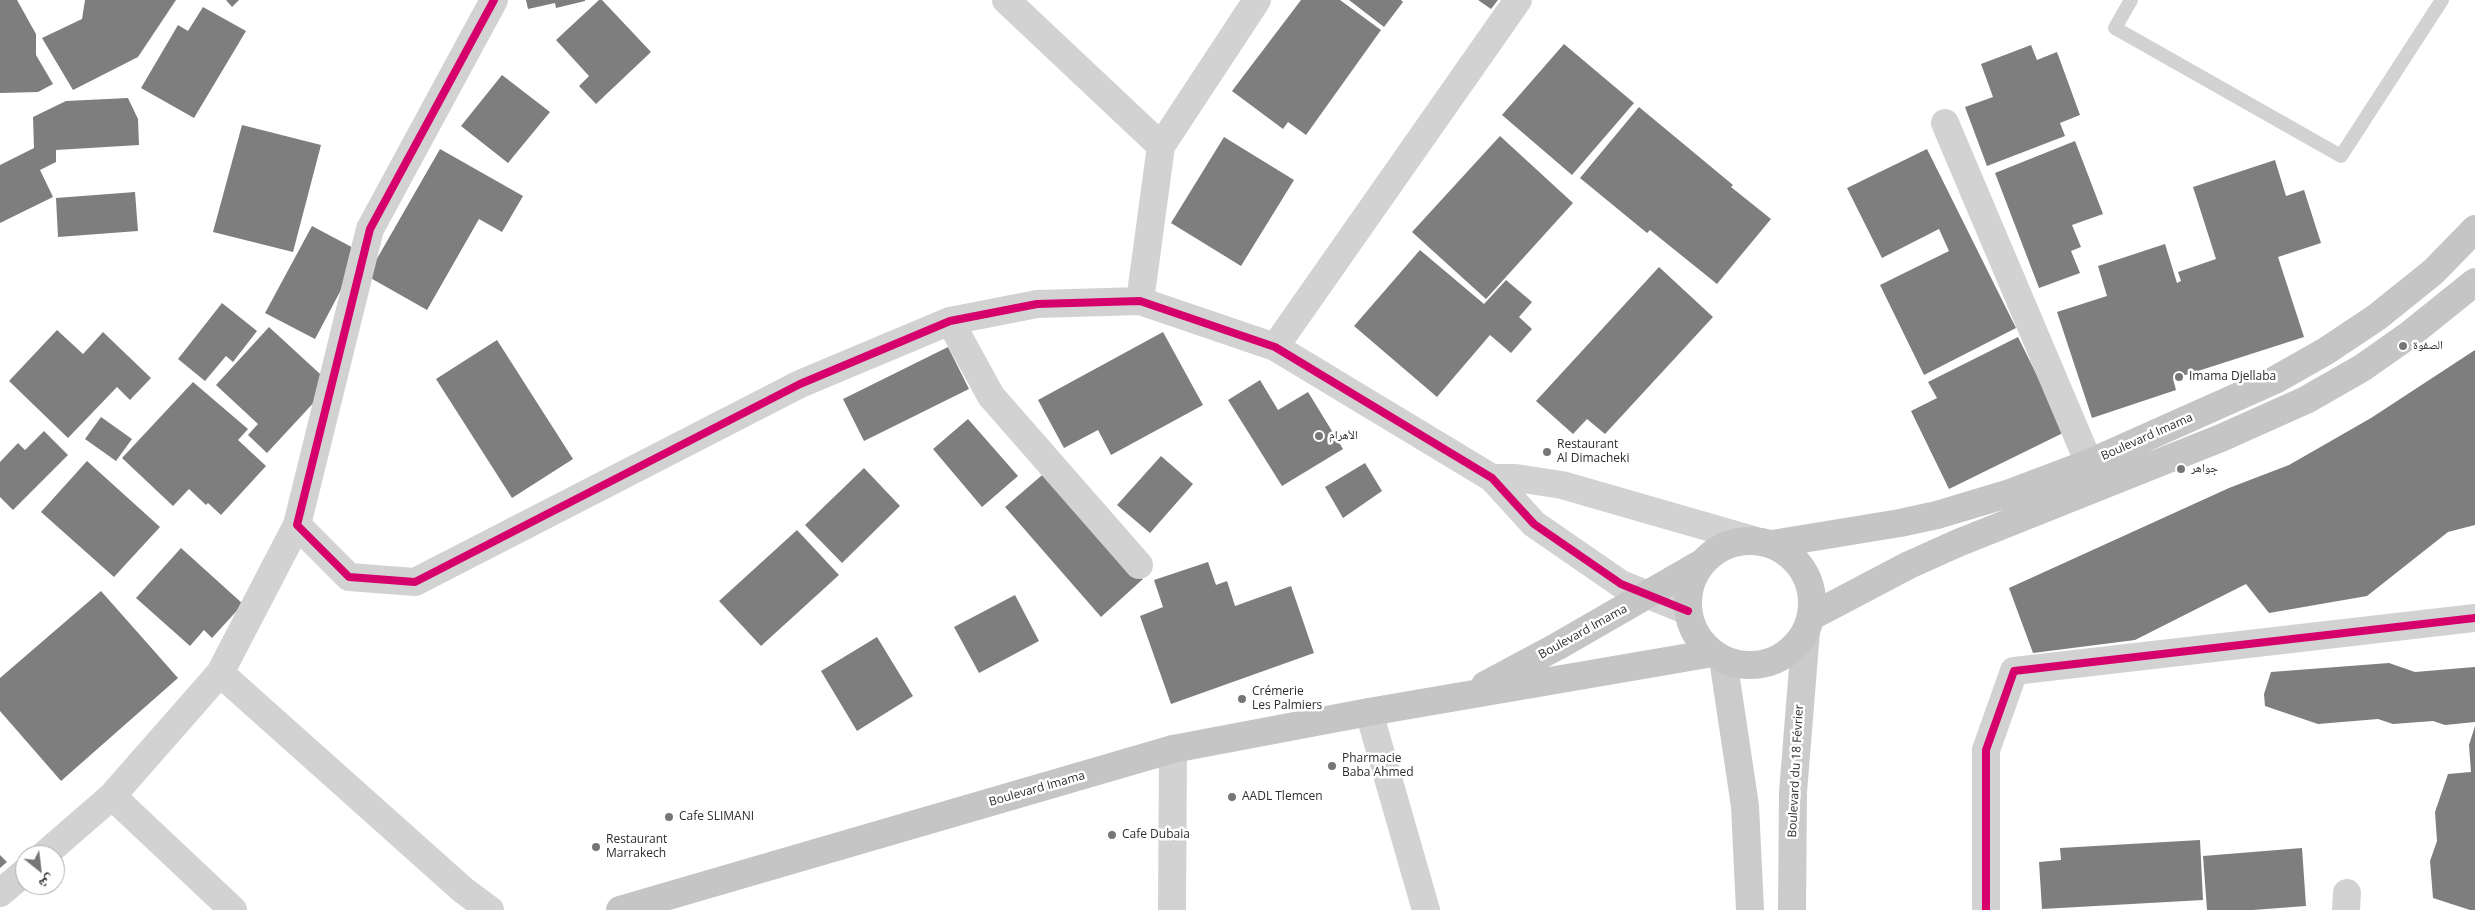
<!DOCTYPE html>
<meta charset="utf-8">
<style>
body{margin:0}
#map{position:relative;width:2475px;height:910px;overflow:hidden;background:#fff;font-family:"Open Sans","Noto Naskh Arabic",sans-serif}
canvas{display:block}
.north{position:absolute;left:15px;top:845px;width:50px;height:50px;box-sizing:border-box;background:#fff;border:1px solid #ababab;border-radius:50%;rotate:151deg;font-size:14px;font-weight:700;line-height:20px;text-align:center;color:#2d2d2d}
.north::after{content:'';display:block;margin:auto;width:18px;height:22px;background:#767676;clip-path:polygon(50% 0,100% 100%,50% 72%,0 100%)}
</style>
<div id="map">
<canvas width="2475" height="910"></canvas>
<div class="north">ش</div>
</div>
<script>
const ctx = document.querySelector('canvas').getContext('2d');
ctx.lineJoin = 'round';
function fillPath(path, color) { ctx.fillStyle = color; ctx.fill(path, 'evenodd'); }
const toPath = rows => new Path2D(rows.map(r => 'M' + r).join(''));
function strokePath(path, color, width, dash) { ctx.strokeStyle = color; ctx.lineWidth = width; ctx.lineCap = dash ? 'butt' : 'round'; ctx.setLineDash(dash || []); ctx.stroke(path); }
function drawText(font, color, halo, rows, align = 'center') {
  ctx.font = font + ' "Open Sans","Noto Naskh Arabic",sans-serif'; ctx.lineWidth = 5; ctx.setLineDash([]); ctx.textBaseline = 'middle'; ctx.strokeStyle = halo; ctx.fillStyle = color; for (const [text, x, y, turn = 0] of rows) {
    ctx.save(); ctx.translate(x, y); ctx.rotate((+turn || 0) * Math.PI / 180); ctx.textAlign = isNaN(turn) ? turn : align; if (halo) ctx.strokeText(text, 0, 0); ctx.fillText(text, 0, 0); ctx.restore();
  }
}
fillPath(toPath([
 [0,0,17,0,36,34,36,55,53,84,38,92,0,93],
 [85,0,176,0,138,57,73,90,42,38,82,19],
 [226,0,239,0,232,7],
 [526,0,585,0,585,1,556,8,555,3,528,9],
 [599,0,602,0,651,52,596,104,579,86,589,76,556,40],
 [1301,0,1340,0,1381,30,1306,135,1288,122,1283,129,1232,91],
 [1349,0,1401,0,1403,2,1384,27],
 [1478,0,1498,0,1491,9],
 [203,7,246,31,194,118,141,88,178,25,188,31],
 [1564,44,1634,103,1572,175,1502,115],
 [2031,45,2037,60,2057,52,2080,115,2060,123,2065,136,1987,166,1965,107,1993,97,1981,64],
 [502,75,550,112,508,163,461,126],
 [128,98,138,119,139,145,56,150,56,162,40,170,53,197,0,223,0,165,34,148,33,117,66,101],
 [1639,107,1733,185,1731,187,1771,219,1717,284,1650,230,1647,233,1580,178],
 [242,125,321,145,293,252,213,232],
 [1500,136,1573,203,1486,299,1412,232],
 [1224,137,1294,180,1241,266,1171,223],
 [2075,141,2103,214,2072,225,2081,247,2071,251,2080,273,2039,288,1995,173],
 [440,149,523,196,502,232,479,219,427,310,367,276],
 [1927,149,2016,328,1924,375,1880,285,1949,251,1939,229,1882,258,1847,188],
 [2275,160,2286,196,2304,190,2321,243,2278,257,2304,337,2173,379,2176,390,2092,418,2057,312,2107,296,2098,266,2165,244,2177,283,2181,281,2178,272,2216,259,2193,187],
 [135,192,138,231,58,237,56,198],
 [312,226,361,252,315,339,265,313],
 [1420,250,1484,304,1506,280,1532,302,1519,317,1532,329,1511,353,1490,335,1437,397,1354,326],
 [1659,267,1713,317,1605,434,1587,419,1573,434,1536,401],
 [222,303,257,331,233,362,226,356,205,381,178,359],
 [269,327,331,384,267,453,248,435,258,424,216,385],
 [57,330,83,354,103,332,151,378,130,400,117,387,68,438,9,381],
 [1163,332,1203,405,1111,455,1098,430,1064,448,1038,400],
 [2018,337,2065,432,1949,489,1911,411,1937,398,1928,382],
 [497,340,573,459,512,498,436,379],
 [948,347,969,389,864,441,843,399],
 [2475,350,2475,525,2448,532,2367,596,2269,613,2246,584,2135,640,2033,653,2009,588,2229,488,2289,465,2371,418],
 [1260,380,1278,410,1308,392,1343,449,1282,486,1228,400],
 [193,382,248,429,238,440,266,466,221,515,208,503,206,505,189,489,173,506,122,458],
 [101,417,132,439,116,461,85,439],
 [968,419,1018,476,982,507,933,449],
 [44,431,68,455,13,510,0,497,0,462,18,443,25,450],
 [1161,456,1193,484,1150,533,1117,505],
 [87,461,160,527,114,577,41,512],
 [1365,463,1382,491,1343,518,1325,487],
 [864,468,900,506,842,563,805,525],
 [1048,470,1143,579,1101,617,1005,507],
 [797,530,839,575,761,646,719,601],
 [181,548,243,604,212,638,204,630,190,646,136,598],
 [1208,562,1216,585,1227,581,1235,606,1291,586,1314,653,1171,704,1140,616,1163,607,1154,580],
 [101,591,178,678,61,781,0,711,0,678],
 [1015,595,1039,641,979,673,954,627],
 [877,637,913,696,857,731,821,671],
 [2389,663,2415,672,2475,667,2475,722,2445,725,2433,721,2393,724,2378,719,2318,724,2265,706,2264,694,2271,672],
 [2475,726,2475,910,2470,910,2433,898,2430,861,2437,841,2435,812,2448,774,2471,772,2469,745],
 [2200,840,2203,900,2042,909,2039,862,2061,860,2060,848],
 [2302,848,2306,906,2253,910,2207,910,2203,856],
 [0,855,7,862,0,868]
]), '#7e7e7e');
strokePath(toPath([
 [2131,0,2115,28,2341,156,2442,0]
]), '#d2d2d2', 14);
strokePath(toPath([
 [494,0,370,229,297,525,349,577,415,582,800,384,950,321,1037,304,1140,301,1275,347,1492,478,1534,524,1621,584,1688,611],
 [1006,0,1161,146,1140,301],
 [1945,123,2089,463],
 [1161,146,1257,0],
 [950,321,991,396,1139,565],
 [1275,347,1518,0],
 [1492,478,1516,478,1562,485,1753,540],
 [220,673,463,890,490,910],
 [1369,712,1426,910],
 [112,796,233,910],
 [44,855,112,796,220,673,297,525],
 [0,893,25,872],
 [1172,910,1173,749],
 [1986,910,1986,750,2014,671,2475,618],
 [2346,910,2347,893]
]), '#d2d2d2', 28);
strokePath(toPath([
 [1723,659,1745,806,1750,910],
 [1792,910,1793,792,1806,631]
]), '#cbcbcb', 28);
strokePath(toPath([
 '1688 603a62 62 0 1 1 124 0a62 62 0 1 1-124 0Z',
 [1772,544,1900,523,1937,515,2007,494,2089,463,2275,380,2326,351,2377,317,2433,272,2475,229],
 [1812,616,1909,565,1958,543,2221,438,2306,400,2362,368,2409,335,2475,282],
 [1485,685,1558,646,1702,563],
 [620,910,1173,749,1369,712,1713,653]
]), '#c5c5c5', 28);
strokePath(toPath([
 [494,0,370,229,297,525,349,577,415,582,800,384,950,321,1037,304,1140,301,1275,347,1492,478,1534,524,1621,584,1688,611],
 [1986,910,1986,750,2014,671,2475,618]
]), '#d6006c', 8);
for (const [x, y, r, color] of [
 [2403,346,5,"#767676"],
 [2179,377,5,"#767676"],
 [1319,436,5,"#767676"],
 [1547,452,5,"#767676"],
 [2181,469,5,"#767676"],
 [1242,699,5,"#767676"],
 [1332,766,5,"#767676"],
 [1232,797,5,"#767676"],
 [669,817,5,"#767676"],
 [1112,835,5,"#767676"],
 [596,847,5,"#767676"]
]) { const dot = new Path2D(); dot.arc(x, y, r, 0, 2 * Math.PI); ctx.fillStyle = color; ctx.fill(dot); strokePath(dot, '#fff', 2); }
drawText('12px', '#2d2d2d', '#fff', [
 ["الصفوة",2413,346],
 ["Imama Djellaba",2189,377],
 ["الأهرام",1329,436],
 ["Restaurant",1557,445],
 ["Al Dimacheki",1557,459],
 ["جواهر",2191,469],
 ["Crémerie",1252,692],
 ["Les Palmiers",1252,706],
 ["Pharmacie",1342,759],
 ["Baba Ahmed",1342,773],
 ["AADL Tlemcen",1242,797],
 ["Cafe SLIMANI",679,817],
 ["Cafe Dubaia",1122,835],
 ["Restaurant",606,840],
 ["Marrakech",606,854]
], 'left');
drawText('12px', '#2d2d2d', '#fff', [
 ["Boulevard Imama",2147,437,-24],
 ["Boulevard Imama",1583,632,-29],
 ["Boulevard du 18 Février",1796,771,-87],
 ["Boulevard Imama",1037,789,-16]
]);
</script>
